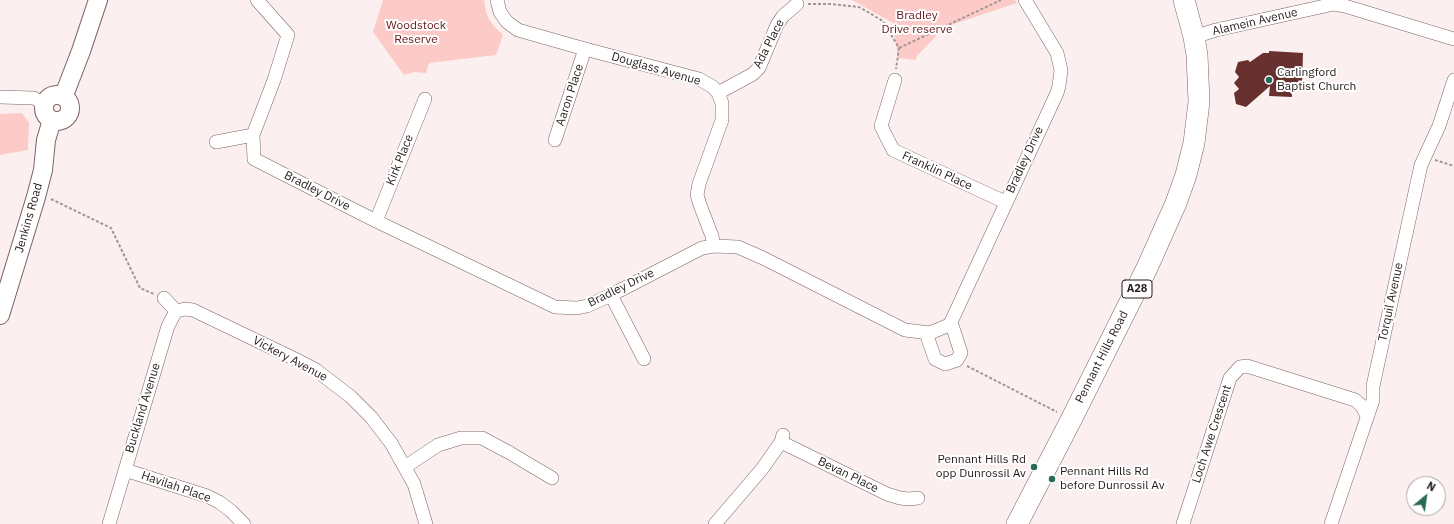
<!DOCTYPE html>
<style>
body{margin:0}
#map{position:relative;width:1454px;height:524px;overflow:hidden;background:#fbf0ef;font-family:"IBM Plex Sans",sans-serif}
canvas{display:block}
.north{position:absolute;left:1406px;top:476px;width:40px;height:40px;box-sizing:border-box;background:#fff;border:1px solid #a8a4a4;border-radius:50%;rotate:29deg;font-size:11px;font-weight:700;line-height:16px;text-align:center;color:#261c1c}
.north::after{content:'';display:block;margin:auto;width:14px;height:18px;background:#286957;clip-path:polygon(50% 0,100% 100%,50% 72%,0 100%)}
</style>
<div id="map">
<canvas width="1454" height="524"></canvas>
<div class="north">N</div>
</div>
<script>
const ctx = document.querySelector('canvas').getContext('2d');
ctx.lineJoin = 'round';
function fillPath(path, color) { ctx.fillStyle = color; ctx.fill(path, 'evenodd'); }
const toPath = rows => new Path2D(rows.map(r => 'M' + r).join(''));
function strokePath(path, color, width, dash) { ctx.strokeStyle = color; ctx.lineWidth = width; ctx.lineCap = dash ? 'butt' : 'round'; ctx.setLineDash(dash || []); ctx.stroke(path); }
function drawText(font, color, halo, rows, align = 'center') {
  ctx.font = font + ' "IBM Plex Sans",sans-serif'; ctx.lineWidth = 4; ctx.setLineDash([]); ctx.textBaseline = 'middle'; ctx.strokeStyle = halo; ctx.fillStyle = color; for (const [text, x, y, turn = 0] of rows) {
    ctx.save(); ctx.translate(x, y); ctx.rotate((+turn || 0) * Math.PI / 180); ctx.textAlign = isNaN(turn) ? turn : align; if (halo) ctx.strokeText(text, 0, 0); ctx.fillText(text, 0, 0); ctx.restore();
  }
}
fillPath(toPath([
 [383,0,484,0,486,12,489,19,493,25,503,35,496,55,429,63,426,73,414,72,404,75,373,32],
 [852,0,1015,0,1017,3,945,27,917,56,916,60,898,58,893,23],
 [22,113,29,123,28,150,0,155,0,114]
]), '#fccbc8');
fillPath(toPath([
 [1269,51,1303,53,1302,87,1292,87,1292,97,1269,96,1270,86,1246,107,1236,104,1234,93,1239,89,1234,83,1239,77,1235,72,1238,62,1248,60,1250,62,1263,53,1269,53]
]), '#683130');
const minor = toPath([
 [257,0,288,35,274,80,253,135,254,159,376,221,555,307,577,308,587,306,611,295,702,248,714,246,738,247,763,258,905,330,930,333,949,325,951,322,1057,93,1059,86,1061,70,1057,53,1025,0],
 [497,0,500,12,507,22,518,30,585,49,699,79,713,87,718,93,722,103,722,120,699,184,697,195,700,205,712,236,714,246],
 [1194,37,1216,30,1334,4,1345,6,1454,39],
 [895,80,881,126,893,150,1005,202],
 [718,93,753,74,759,68,777,25,783,16,797,4],
 [0,97,34,98,44,104],
 [555,140,585,49],
 [216,142,253,135],
 [376,221,425,99],
 [611,295,644,359],
 [176,311,185,309,193,310,295,359,316,370,351,397,371,417,391,443,414,484,426,524],
 [926,333,935,359,945,364,957,360,961,353,951,322],
 [781,442,887,494,900,498,909,499,918,498],
 [405,467,438,445,461,438,482,438,510,453,552,478],
 [125,470,207,496,219,502,231,511,244,524],
 [109,524,168,326,176,311,164,298],
 [715,524,762,469,781,442,783,435],
 [1183,524,1230,378,1240,367,1247,366,1355,400,1362,406,1367,416],
 [1331,524,1373,400,1373,386,1421,165,1439,126,1454,80]
]);
const secondary = toPath([
 '44 108a13 13 0 1 1 26 0a13 13 0 1 1-26 0Z',
 [62,96,66,90,81,51,98,0],
 [0,315,36,197,43,170,46,140,52,120]
]);
const trunk = toPath([
 [1017,524,1071,420,1147,268,1176,203,1186,175,1194,143,1199,102,1197,55,1194,37,1184,0]
]);
strokePath(minor, '#7a6361', 14);
strokePath(secondary, '#7a6361', 20);
strokePath(trunk, '#7a6361', 22);
strokePath(toPath([
 [808,4,830,4,859,7,883,21,899,48,896,69],
 [899,48,1001,0],
 [1435,160,1454,166],
 [51,199,111,228,140,288,154,294],
 [967,366,1057,412]
]), '#a29796', 2, [3, 2]);
strokePath(minor, '#fff', 13);
strokePath(secondary, '#fff', 18);
strokePath(trunk, '#fff', 21);
for (const [x, y, r, color] of [
 [1269,80,4,"#286957"],
 [1034,467,4,"#286957"],
 [1052,479,4,"#286957"]
]) { const dot = new Path2D(); dot.arc(x, y, r, 0, 2 * Math.PI); ctx.fillStyle = color; ctx.fill(dot); strokePath(dot, '#fff', 1.5); }
for (const [x, y, w] of [
 [1137,289,30]
]) { const box = new Path2D(); box.roundRect(x - w / 2, y - 9, w, 18, 3); ctx.fillStyle = '#fff'; ctx.fill(box); strokePath(box, '#261c1c', 1); }
drawText('bold 11px', '#261c1c', null, [
 ["A28",1137,289]
]);
drawText('12px', '#64171b', '#fff', [
 ["Bradley",917,16],
 ["Drive reserve",917,30],
 ["Woodstock",416,26],
 ["Reserve",416,40]
]);
drawText('12px', '#261c1c', '#fff', [
 ["Alamein Avenue",1255,22,-13],
 ["Ada Place",769,44,-63],
 ["Douglass Avenue",656,69,16],
 ["Aaron Place",570,95,-72],
 ["Kirk Place",400,160,-68],
 ["Bradley Drive",1025,160,-65],
 ["Franklin Place",937,171,25],
 ["Bradley Drive",317,191,27],
 ["Jenkins Road",29,218,-74],
 ["Bradley Drive",621,288,-26],
 ["Torquil Avenue",1391,302,-78],
 ["Pennant Hills Road",1102,357,-63],
 ["Vickery Avenue",290,359,28],
 ["Buckland Avenue",143,408,-73],
 ["Loch Awe Crescent",1212,434,-72],
 ["Bevan Place",848,475,26],
 ["Havilah Place",176,487,19]
]);
drawText('12px', '#261c1c', '#fff', [
 ["Carlingford",1277,73],
 ["Baptist Church",1277,87],
 ["Pennant Hills Rd",1026,460,"right"],
 ["opp Dunrossil Av",1026,474,"right"],
 ["Pennant Hills Rd",1060,472],
 ["before Dunrossil Av",1060,486]
], 'left');
</script>
